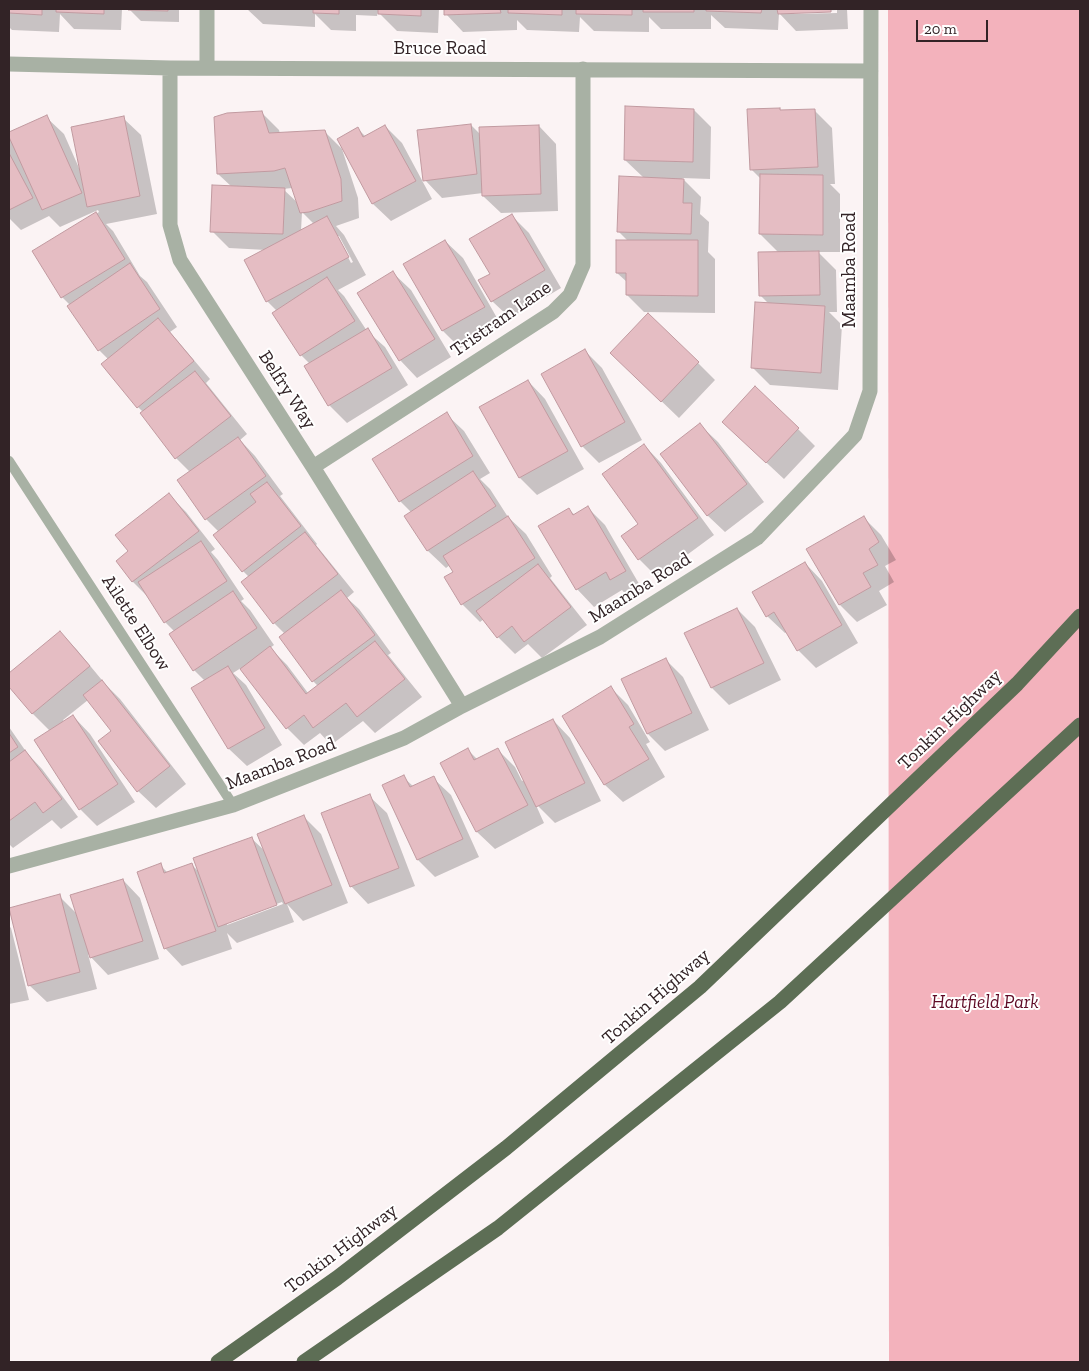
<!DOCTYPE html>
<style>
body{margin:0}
#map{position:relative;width:1089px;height:1371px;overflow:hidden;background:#fbf3f4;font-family:"Zilla Slab",serif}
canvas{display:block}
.frame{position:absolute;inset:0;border:10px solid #322326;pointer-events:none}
.scale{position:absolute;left:916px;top:20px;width:72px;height:22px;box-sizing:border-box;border:2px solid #322326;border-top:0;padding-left:6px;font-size:15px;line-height:18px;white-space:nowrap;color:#322326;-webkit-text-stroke:4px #fff;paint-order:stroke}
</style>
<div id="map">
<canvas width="1089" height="1371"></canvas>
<div class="frame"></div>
<div class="scale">20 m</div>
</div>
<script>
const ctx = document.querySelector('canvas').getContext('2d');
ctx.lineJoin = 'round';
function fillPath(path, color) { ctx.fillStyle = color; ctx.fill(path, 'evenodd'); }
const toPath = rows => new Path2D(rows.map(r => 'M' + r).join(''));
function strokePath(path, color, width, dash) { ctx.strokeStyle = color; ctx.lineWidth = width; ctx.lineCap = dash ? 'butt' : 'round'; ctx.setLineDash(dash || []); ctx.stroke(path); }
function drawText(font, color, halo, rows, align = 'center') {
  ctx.font = font + ' "Zilla Slab",serif'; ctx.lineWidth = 4; ctx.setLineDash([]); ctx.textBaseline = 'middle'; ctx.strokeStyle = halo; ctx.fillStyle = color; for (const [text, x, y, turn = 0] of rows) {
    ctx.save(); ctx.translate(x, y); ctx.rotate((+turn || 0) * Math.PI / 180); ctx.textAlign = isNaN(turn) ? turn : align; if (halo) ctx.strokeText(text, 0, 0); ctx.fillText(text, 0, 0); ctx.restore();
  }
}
fillPath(toPath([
 [888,9,1080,9,1080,1362,889,1362]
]), '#f3b2bc');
fillPath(toPath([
 [9,9,122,9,121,30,74,29,60,14,59,32,12,30,9,27],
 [129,9,179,9,179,22,141,21],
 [247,9,439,9,438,33,397,31,378,12,377,16,356,15,356,31,331,30,315,14,315,27,263,24],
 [445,9,847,9,848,29,796,31,779,13,778,30,725,28,711,15,711,29,661,29,649,17,649,32,594,31,580,17,579,32,527,30,517,20,517,30,463,32,446,14],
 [837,10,837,13,794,14,794,12],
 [780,109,782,112,814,110,832,128,835,184,830,184,840,194,840,252,818,252,836,270,837,312,829,312,842,325,838,390,770,385,753,368,769,304,760,295,779,253,760,234,761,179,751,169],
 [694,110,711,127,710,179,682,178,701,197,700,214,709,222,708,252,715,259,715,313,644,312,627,295,627,282,617,273,628,241,618,231,644,178,625,160],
 [262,113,279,130,280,134,324,131,342,149,358,198,359,218,336,226,344,235,366,275,338,290,344,296,367,331,385,347,408,385,347,423,329,405,310,364,301,355,274,313,277,311,267,301,266,250,229,248,212,231,232,187,218,174],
 [292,188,299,204,283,189],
 [302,212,314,224,301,231],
 [337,236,339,236,353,262,351,263],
 [46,117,64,134,79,168,123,118,141,135,157,214,106,224,113,231,140,276,147,282,177,327,170,332,210,379,206,383,247,434,240,440,255,456,283,494,280,496,317,544,316,545,354,592,347,598,359,609,391,653,388,655,422,697,375,733,363,721,331,745,320,733,304,745,287,728,241,668,233,673,246,685,282,745,247,766,229,749,193,688,205,681,194,670,175,632,165,622,149,598,133,582,117,561,130,552,169,495,186,512,215,549,211,552,218,560,244,599,241,601,250,610,274,645,270,648,287,665,308,693,318,686,313,681,285,634,274,623,242,582,249,577,243,571,219,532,206,519,190,472,176,458,142,413,143,412,138,407,109,360,99,350,70,305,62,297,34,251,99,212,98,210,60,227,49,216,21,230,9,218,9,134],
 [471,125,481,135,539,126,556,144,558,211,501,213,483,196,483,193,442,198,425,180],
 [385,126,402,143,432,199,391,221,373,204,338,140,358,129,366,137],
 [512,216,529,233,561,288,510,318,492,301,491,274],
 [445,241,463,258,501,325,460,348,443,331,405,265],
 [393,273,411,290,451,357,417,378,400,360],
 [585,351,602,368,642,440,599,463,582,446],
 [698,363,715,380,679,418,629,370],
 [528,381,545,399,584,469,537,495,520,478],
 [446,414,464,431,490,473,480,479,490,489,508,517,526,534,552,576,550,578,587,625,542,658,528,644,515,654,498,637,484,619,480,622,462,604,445,578,454,572,450,565,446,568,428,551,406,516,411,512,400,501],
 [700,425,718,442,764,502,725,532,707,515],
 [798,429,815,446,784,479,741,439],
 [644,445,661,463,714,535,657,577,639,559,623,537,640,524],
 [588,508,605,525,642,589,628,597,622,590,594,607,577,589,569,510,575,515],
 [863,517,881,535,896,560,885,566,894,582,879,591,887,605,857,622,840,605,808,549],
 [805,563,822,581,858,643,816,668,798,650,787,632,785,633,767,616],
 [737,609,755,627,781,680,729,705,712,688],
 [60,632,77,650,106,685,120,699,186,784,156,808,138,791,112,731,88,700,63,720,64,722,73,716,90,734,135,802,97,826,80,809,50,731,33,714,9,685,9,675],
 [665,659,683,677,709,730,665,751,648,734],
 [611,688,628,705,650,742,646,744,665,777,623,802,605,785,564,716],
 [553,720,570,738,601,801,555,823,535,803,544,823,495,849,477,832,442,763,468,750,478,760,498,750,515,767,522,781,524,780],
 [9,727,27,753,42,769,78,817,61,829,52,820,13,848,9,844],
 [403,777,414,787,433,778,451,795,479,857,435,877,418,860],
 [369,796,387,813,415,886,368,904,351,886],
 [304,817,321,834,348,903,303,921,287,904,294,922,237,943,227,933,232,949,182,966,165,948,160,865,168,873,192,865,200,873,251,838,266,852],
 [282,902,283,904,227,925,227,922],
 [123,880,140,898,159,959,108,975,88,954,97,989,47,1002,29,985,9,909,59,896,77,914],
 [9,926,11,928,29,1000,9,1004]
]), '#0003');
const building = toPath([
 [9,9,42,9,42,15,9,13,9,9],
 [56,9,104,9,104,14,56,12,56,9],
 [128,9,168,9,168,11,128,10,128,9],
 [313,9,339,9,339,14,313,13,313,9],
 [378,9,421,9,421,16,378,14,378,9],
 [444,9,500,9,501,13,444,15,444,9],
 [508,9,562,9,562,15,508,13,508,9],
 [576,9,632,9,632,15,576,14,576,9],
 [643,9,694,9,694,12,643,12,643,9],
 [706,9,762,9,761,13,706,11,706,9],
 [777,9,831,9,831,12,778,14,777,9],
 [625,106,694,109,693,162,624,160,625,106],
 [780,108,780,110,815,109,818,167,750,170,747,109,780,108],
 [262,111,269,133,325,130,341,179,342,201,309,212,300,213,285,168,274,171,217,174,214,117,227,113,262,111],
 [47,115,82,193,42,210,9,137,9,132,47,115],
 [124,116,140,196,87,207,71,127,124,116],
 [471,124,477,174,423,181,417,130,471,124],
 [385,125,416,181,372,204,337,139,358,127,363,137,385,125],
 [539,125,541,194,482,196,479,127,539,125],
 [9,153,33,198,9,210,9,153],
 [760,174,823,175,823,235,759,234,760,174],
 [619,176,684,179,683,203,692,203,691,234,617,232,619,176],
 [212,185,285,188,283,234,210,232,212,185],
 [96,212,125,259,61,298,32,251,96,212],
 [512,214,545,270,491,302,478,280,490,274,469,239,512,214],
 [327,216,349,257,266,302,244,260,327,216],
 [445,240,485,307,442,331,403,264,445,240],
 [616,240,698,240,698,296,626,295,626,273,616,273,616,240],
 [819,251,820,295,759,296,758,252,819,251],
 [130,263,160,309,98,351,67,306,130,263],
 [393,271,435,339,399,361,357,293,393,271],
 [327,277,355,321,300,356,272,313,327,277],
 [755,302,825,306,821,373,751,368,755,302],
 [648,313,699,362,661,402,610,353,648,313],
 [158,318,194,361,137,408,101,364,158,318],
 [368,328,392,368,328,406,304,366,368,328],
 [585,349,625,422,581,447,541,374,585,349],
 [195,371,231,416,175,459,140,413,195,371],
 [528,380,568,451,519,478,479,407,528,380],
 [755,386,799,428,766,463,722,422,755,386],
 [447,412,473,456,399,502,372,459,447,412],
 [700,423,747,484,707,516,660,454,700,423],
 [238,437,266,476,205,520,177,480,238,437],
 [644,444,698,518,638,560,621,536,638,524,602,474,644,444],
 [473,471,496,506,427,551,404,516,473,471],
 [267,482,301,526,242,572,213,535,256,502,250,494,267,482],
 [169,493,199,531,132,582,116,561,128,551,115,535,169,493],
 [588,506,626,571,610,580,606,572,576,590,538,526,569,508,573,515,588,506],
 [508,516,535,558,461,605,444,577,453,572,443,556,508,516],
 [864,516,879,542,869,549,878,565,863,573,871,587,839,605,806,549,864,516],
 [305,532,338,574,273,624,241,582,305,532],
 [201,541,227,581,164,623,138,582,201,541],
 [805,562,842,625,797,651,774,612,766,617,752,592,805,562],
 [538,564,571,607,524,642,512,626,497,638,476,611,538,564],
 [341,590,375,635,312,682,279,637,341,590],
 [233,591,257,628,193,671,169,634,233,591],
 [737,608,764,663,711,688,684,633,737,608],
 [60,631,90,666,32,714,9,687,9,673,60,631],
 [375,641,405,679,357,717,346,703,313,728,304,715,286,729,240,669,270,646,306,694,375,641],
 [666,658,692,713,647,734,621,679,666,658],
 [228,666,265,728,228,749,191,688,228,666],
 [102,680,170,766,137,792,98,741,111,731,83,695,102,680],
 [611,686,634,724,629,727,649,759,604,785,562,716,611,686],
 [73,715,118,784,79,810,34,740,73,715],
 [553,719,585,783,536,807,505,742,553,719],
 [9,733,18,747,9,753,9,733],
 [468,748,474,760,498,748,528,805,476,832,440,763,468,748],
 [25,750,62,799,43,813,35,802,9,821,9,762,25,750],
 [404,775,410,787,434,776,463,839,417,860,382,785,404,775],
 [370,794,399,868,350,887,321,813,370,794],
 [304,815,332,885,285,904,257,834,304,815],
 [252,837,277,905,218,927,193,858,252,837],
 [161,863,164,873,192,863,216,931,164,949,137,872,161,863],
 [123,879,143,941,90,958,70,895,123,879],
 [60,894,80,972,28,986,9,908,60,894]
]);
fillPath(building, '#e5bdc3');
strokePath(building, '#c19aa0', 1);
strokePath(toPath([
 [9,461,233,805]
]), '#a8b1a4', 10);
strokePath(toPath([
 [207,9,207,67],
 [9,64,170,68,871,71],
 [170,68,170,225,180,260,313,467,462,706],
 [313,467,553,312,570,295,583,265,583,69],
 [9,866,233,805,404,738,462,706,600,637,757,538,855,435,870,391,871,9]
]), '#a8b1a4', 15);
strokePath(toPath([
 [218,1362,337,1278,506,1148,700,987,1017,684,1080,616],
 [304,1362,498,1228,780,1002,1080,725]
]), '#5d6e55', 15);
drawText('19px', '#322326', '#fff', [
 ["Bruce Road",440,49],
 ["Maamba Road",850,270,-90],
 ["Tristram Lane",501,319,-35],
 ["Belfry Way",287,390,57],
 ["Maamba Road",640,588,-32],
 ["Ailette Elbow",136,623,57],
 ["Tonkin Highway",950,720,-44],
 ["Maamba Road",281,764,-21],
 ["Tonkin Highway",656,997,-41],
 ["Tonkin Highway",341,1249,-37]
]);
drawText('italic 19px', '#5f0b26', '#fff', [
 ["Hartfield Park",985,1003]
]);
</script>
